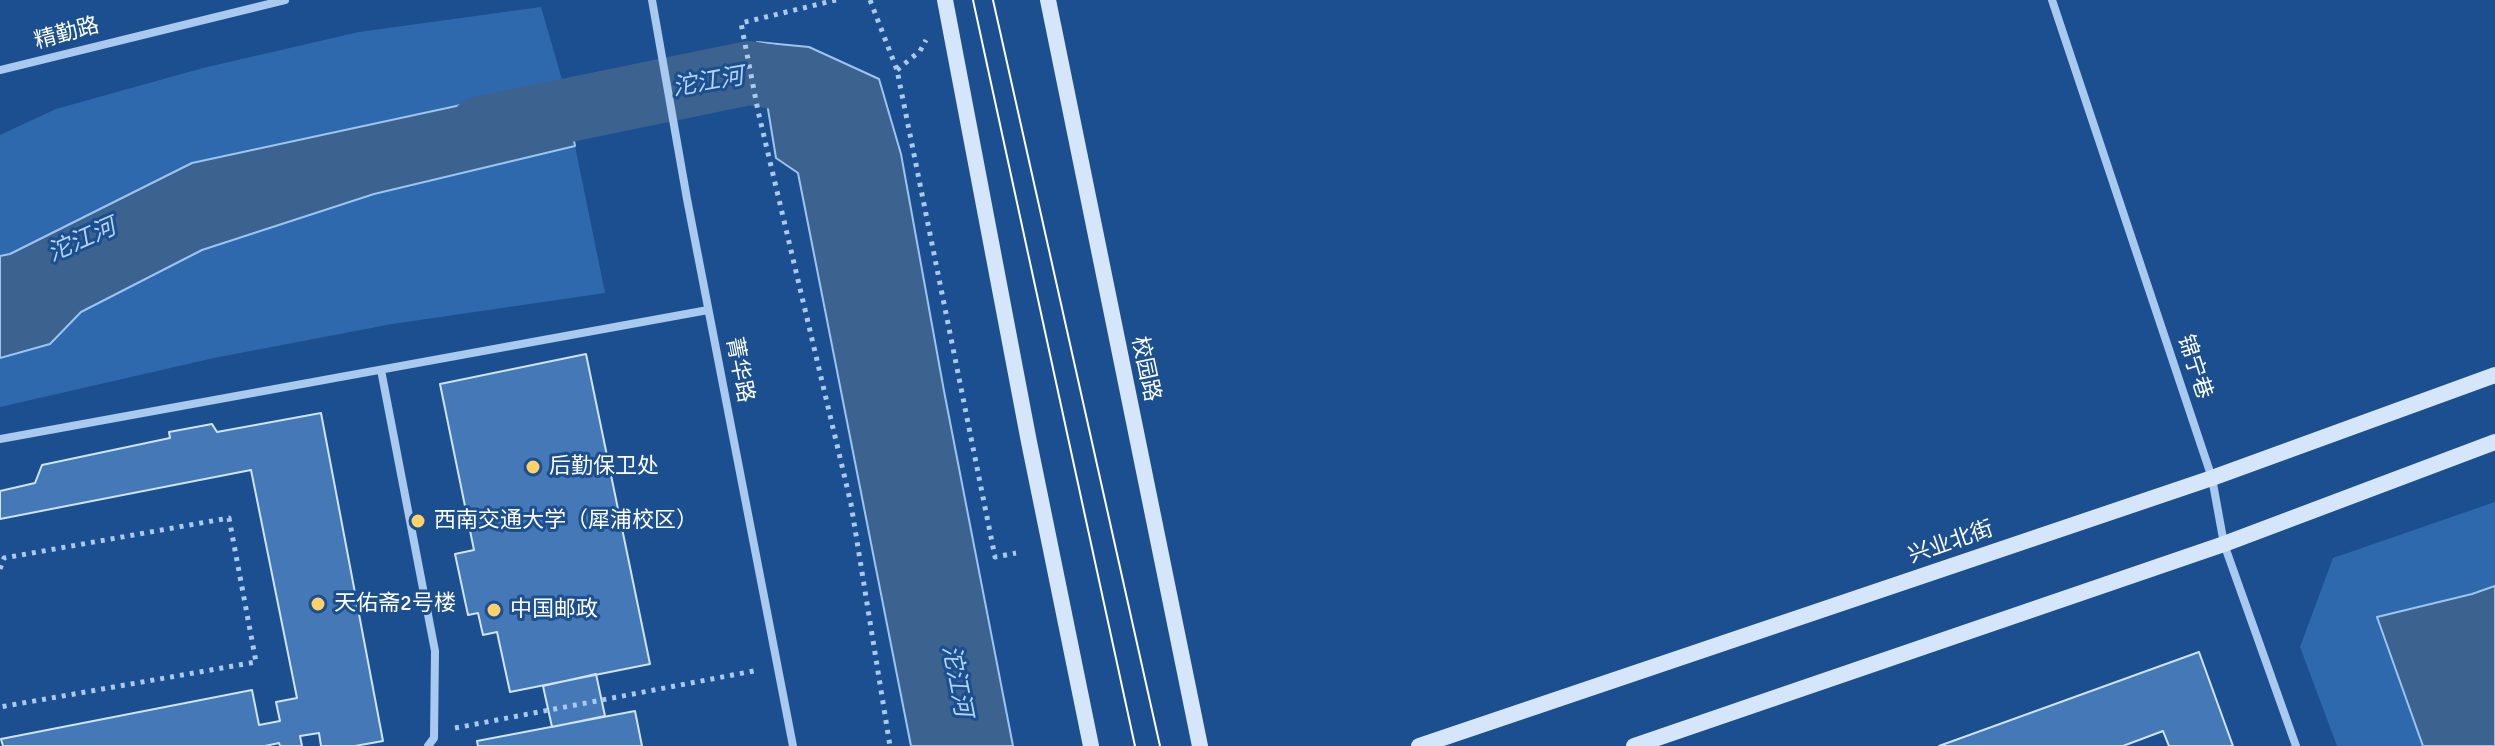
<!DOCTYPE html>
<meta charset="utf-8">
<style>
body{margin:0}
canvas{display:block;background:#1b4f8f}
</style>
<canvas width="2495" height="746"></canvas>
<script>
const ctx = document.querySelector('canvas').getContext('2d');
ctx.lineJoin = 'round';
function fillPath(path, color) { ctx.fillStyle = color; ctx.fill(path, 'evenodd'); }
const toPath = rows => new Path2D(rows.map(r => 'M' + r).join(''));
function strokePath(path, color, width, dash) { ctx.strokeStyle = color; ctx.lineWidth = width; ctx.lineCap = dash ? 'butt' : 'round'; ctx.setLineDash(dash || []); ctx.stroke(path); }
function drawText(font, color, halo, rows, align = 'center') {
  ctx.font = font + ' Signika,"Noto Sans SC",sans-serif'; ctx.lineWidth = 6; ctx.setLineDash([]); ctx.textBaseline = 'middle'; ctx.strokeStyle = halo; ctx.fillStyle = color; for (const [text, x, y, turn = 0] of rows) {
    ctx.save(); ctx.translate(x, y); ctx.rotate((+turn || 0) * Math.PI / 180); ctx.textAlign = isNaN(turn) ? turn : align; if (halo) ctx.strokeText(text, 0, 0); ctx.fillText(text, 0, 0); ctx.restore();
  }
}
fillPath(toPath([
 [541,7,563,83,192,163,10,254,0,256,0,135,56,109,203,68,359,32],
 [575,146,605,293,392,324,214,358,0,407,0,358,50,344,81,312,202,250,374,194],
 [2495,502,2495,746,2337,746,2300,647,2333,558]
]), '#2e69ad');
const water = toPath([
 [757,42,809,47,879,79,901,154,944,391,1013,746,911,746,798,173,776,158,757,42],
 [563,83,575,146,374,194,202,250,81,312,50,344,0,358,0,256,10,254,192,163,563,83],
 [2495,586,2495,746,2423,746,2377,617,2472,594,2495,586]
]);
fillPath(water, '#3c6290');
strokePath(water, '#9cc4f0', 2);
strokePath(toPath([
 [481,128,749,73,780,78,814,97,836,119]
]), '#3c6290', 64);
const building = toPath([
 [586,354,650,664,510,692,497,632,483,635,478,613,468,615,455,554,474,550,440,384,586,354],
 [321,413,383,741,355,746,321,746,319,733,300,736,302,746,280,746,279,743,265,746,3,746,1,739,252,690,259,725,280,721,276,702,297,698,251,470,0,519,0,491,35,483,42,465,170,438,169,432,212,424,217,432,321,413],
 [2199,652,2233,746,2169,746,2163,731,2123,746,1939,746,2199,652],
 [596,674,605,716,552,727,543,686,596,674],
 [635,711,642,746,478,746,477,741,635,711]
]);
fillPath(building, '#4478b7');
strokePath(building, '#cfe3fa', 2);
strokePath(toPath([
 [836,0,741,23,758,111,851,504,890,746],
 [870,0,897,70,995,557,1016,553],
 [897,70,920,51,926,40],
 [0,569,4,558,229,518,256,662,0,707],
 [455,728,759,670]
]), '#a9c9ee', 5, [4, 6]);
strokePath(toPath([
 [652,0,687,199,793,746],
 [2052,0,2212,478,2224,544,2296,746],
 [0,70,285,0],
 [381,370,435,651,434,738,428,746],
 [0,439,708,310]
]), '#a9c9ee', 8);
strokePath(toPath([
 [945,0,1029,442,1091,746],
 [1048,0,1200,746],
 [1419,746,2212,478,2495,375],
 [1634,746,2224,544,2495,442]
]), '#d6e6fa', 16);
strokePath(toPath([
 [973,0,1135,746],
 [993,0,1160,746]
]), '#fff', 2);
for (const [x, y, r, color] of [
 [533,467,8,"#ffd166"],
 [418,521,8,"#ffd166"],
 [318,604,8,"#ffd166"],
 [494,610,8,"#ffd166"]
]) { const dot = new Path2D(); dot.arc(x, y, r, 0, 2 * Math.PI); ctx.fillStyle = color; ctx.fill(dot); strokePath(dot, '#1b4f8f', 3); }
drawText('22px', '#fff', '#1b4f8f', [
 ["精勤路",67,34,-15],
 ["锦宁巷",2194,367,72],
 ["校园路",1145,369,78],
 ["菁华路",739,370,79],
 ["兴业北街",1951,543,-19]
]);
drawText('22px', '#fff', '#1b4f8f', [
 ["后勤保卫处",549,467],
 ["西南交通大学（犀浦校区）",434,521],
 ["天佑斋2号楼",334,604],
 ["中国邮政",510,610]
], 'left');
drawText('italic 24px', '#b5d3f5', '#1b4f8f', [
 ["沱江河",708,83,-10],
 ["沱江河",82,241,-24],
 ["沱江河",956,681,79]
]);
</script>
